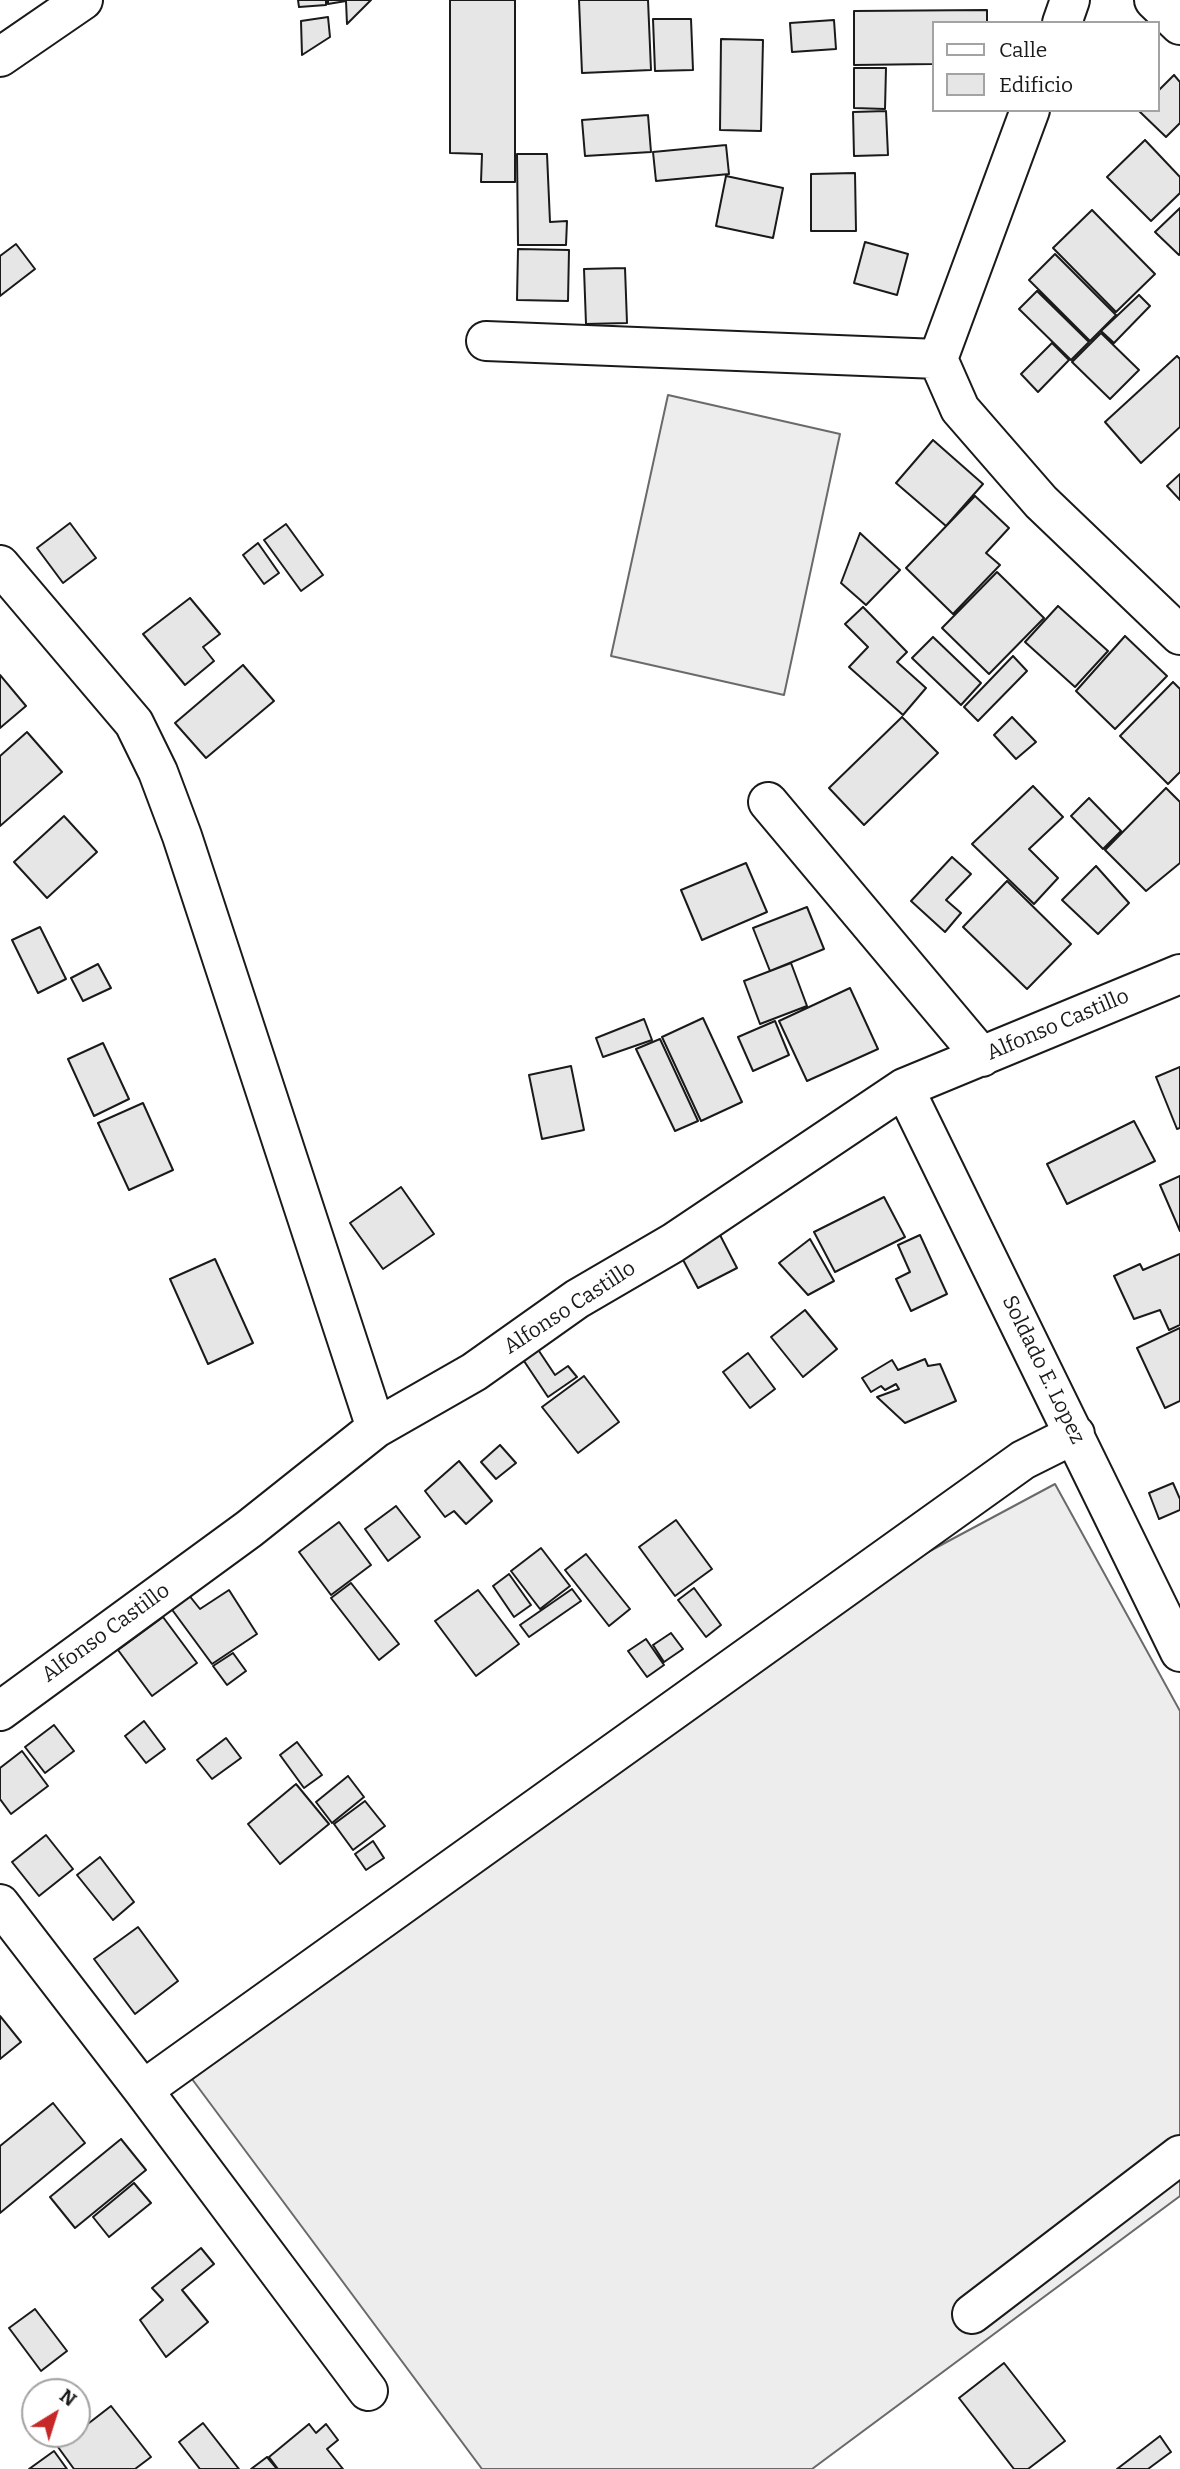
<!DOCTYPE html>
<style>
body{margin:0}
#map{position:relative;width:1180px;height:2469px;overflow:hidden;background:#fff;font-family:Bitter,serif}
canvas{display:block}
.legend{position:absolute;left:932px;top:21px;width:228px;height:91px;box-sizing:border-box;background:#fff;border:2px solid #a3a3a3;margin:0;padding:9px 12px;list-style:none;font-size:21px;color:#1a1a1a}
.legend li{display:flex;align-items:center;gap:14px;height:35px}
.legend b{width:35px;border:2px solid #a3a3a3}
.north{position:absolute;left:21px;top:2378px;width:70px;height:70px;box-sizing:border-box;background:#fff;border:2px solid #a3a3a3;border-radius:50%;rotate:38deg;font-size:19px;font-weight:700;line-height:28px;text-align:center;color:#1a1a1a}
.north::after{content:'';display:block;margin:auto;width:24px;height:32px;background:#c62828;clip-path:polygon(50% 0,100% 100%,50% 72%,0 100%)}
</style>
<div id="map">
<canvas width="1180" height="2469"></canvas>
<ul class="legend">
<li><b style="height:9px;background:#fff"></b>Calle</li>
<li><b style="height:19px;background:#e6e6e6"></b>Edificio</li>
</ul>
<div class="north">N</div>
</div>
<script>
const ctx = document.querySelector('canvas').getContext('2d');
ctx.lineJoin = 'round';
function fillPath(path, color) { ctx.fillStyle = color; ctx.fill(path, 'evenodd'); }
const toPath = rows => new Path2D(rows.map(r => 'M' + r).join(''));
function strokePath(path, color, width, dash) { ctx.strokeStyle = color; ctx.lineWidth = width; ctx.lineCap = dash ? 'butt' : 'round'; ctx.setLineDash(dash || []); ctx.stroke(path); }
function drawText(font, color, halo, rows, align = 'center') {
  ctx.font = font + ' Bitter,serif'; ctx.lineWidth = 5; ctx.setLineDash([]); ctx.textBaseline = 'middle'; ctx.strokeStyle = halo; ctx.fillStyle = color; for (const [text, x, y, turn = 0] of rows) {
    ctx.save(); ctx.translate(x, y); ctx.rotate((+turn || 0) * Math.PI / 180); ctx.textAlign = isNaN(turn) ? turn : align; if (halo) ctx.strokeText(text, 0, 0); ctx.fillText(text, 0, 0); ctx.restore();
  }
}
const built = toPath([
 [668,395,840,434,784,695,611,656,668,395],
 [1055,1484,1180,1711,1180,2196,812,2469,482,2469,192,2079,900,1567,1055,1484]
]);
fillPath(built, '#ededed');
strokePath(built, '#6a6a6a', 2);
const building = toPath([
 [298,0,326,0,326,5,299,7,298,0],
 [328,0,371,0,347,24,346,1,328,4,328,0],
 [450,0,515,0,515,182,481,182,482,154,450,153,450,0],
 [579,0,648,0,651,70,582,73,579,0],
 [987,10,987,23,933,23,933,64,854,65,854,11,987,10],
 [328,17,330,37,302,55,301,21,328,17],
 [653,19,691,19,693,70,655,71,653,19],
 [834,20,836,49,792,52,790,23,834,20],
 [721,39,763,40,761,131,720,130,721,39],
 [854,68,886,68,885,109,854,108,854,68],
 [1174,75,1180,82,1180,123,1166,137,1139,111,1157,110,1157,92,1174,75],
 [886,111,888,155,854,156,853,112,886,111],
 [648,115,651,152,585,156,582,120,648,115],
 [1145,140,1180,177,1180,193,1151,221,1107,177,1145,140],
 [726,145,729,174,656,181,653,152,726,145],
 [517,154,547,154,550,222,567,221,566,245,518,245,517,154],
 [855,173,856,231,811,231,811,174,855,173],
 [726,176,783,188,773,238,716,226,726,176],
 [1180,208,1180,253,1179,255,1155,232,1180,208],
 [1092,210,1155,274,1116,312,1053,248,1092,210],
 [865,242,908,254,897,295,854,283,865,242],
 [16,244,35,269,0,296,0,256,16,244],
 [518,249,569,250,568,301,517,300,518,249],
 [1055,254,1116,315,1090,341,1029,280,1055,254],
 [625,268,627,323,586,324,584,269,625,268],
 [1037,291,1089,342,1071,360,1019,309,1037,291],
 [1139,295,1150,306,1114,343,1101,331,1139,295],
 [1101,333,1139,370,1110,399,1072,362,1101,333],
 [1052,343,1069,360,1038,392,1021,374,1052,343],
 [1177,356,1180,359,1180,427,1141,463,1105,422,1177,356],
 [933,440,983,484,946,526,896,483,933,440],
 [1180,474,1180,500,1167,486,1180,474],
 [975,496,1009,528,986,553,1000,565,953,614,906,568,975,496],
 [70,523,96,558,63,583,37,548,70,523],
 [286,524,323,575,301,591,264,540,286,524],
 [860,533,900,570,866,605,841,583,860,533],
 [258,543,279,573,264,584,243,555,258,543],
 [997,572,1044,618,989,674,942,628,997,572],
 [190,598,220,634,203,647,214,661,185,685,143,634,190,598],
 [1058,606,1108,651,1075,687,1025,642,1058,606],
 [863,607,907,652,897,662,926,688,903,715,849,667,868,647,845,624,863,607],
 [1125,636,1167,676,1115,729,1076,691,1125,636],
 [933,637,981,683,961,705,912,658,933,637],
 [1013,656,1027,671,978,721,964,707,1013,656],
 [243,665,274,701,206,758,175,723,243,665],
 [0,675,26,706,0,728,0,675],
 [1173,682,1180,689,1180,772,1168,784,1120,736,1173,682],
 [902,717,938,753,864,825,829,788,902,717],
 [1012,717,1036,742,1016,759,994,735,1012,717],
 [27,732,62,772,0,826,0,756,27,732],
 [1033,786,1063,817,1029,849,1058,878,1034,904,972,844,1033,786],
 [1166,788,1180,802,1180,863,1146,891,1105,850,1166,788],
 [1089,798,1121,831,1103,849,1071,816,1089,798],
 [64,816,97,852,47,898,14,862,64,816],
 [952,857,971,874,946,900,961,913,945,932,911,901,952,857],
 [746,863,767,912,702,940,681,890,746,863],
 [1096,866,1129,903,1098,934,1062,900,1096,866],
 [1007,881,1071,944,1027,989,963,927,1007,881],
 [807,907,824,949,770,971,753,928,807,907],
 [40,927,66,979,38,993,12,940,40,927],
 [791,963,807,1006,760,1024,744,981,791,963],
 [98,964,111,988,83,1001,71,978,98,964],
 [850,988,878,1049,807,1081,779,1021,850,988],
 [703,1018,742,1102,701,1121,662,1037,703,1018],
 [644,1019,652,1040,603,1057,596,1038,644,1019],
 [775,1021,789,1055,753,1071,738,1037,775,1021],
 [660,1039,698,1121,675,1131,636,1049,660,1039],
 [103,1043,129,1099,94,1116,68,1059,103,1043],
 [571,1066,584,1130,542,1139,529,1075,571,1066],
 [1180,1067,1180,1128,1177,1129,1156,1077,1180,1067],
 [143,1103,173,1170,129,1190,98,1123,143,1103],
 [1134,1121,1155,1161,1067,1204,1047,1164,1134,1121],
 [1180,1176,1180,1231,1160,1185,1180,1176],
 [401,1187,434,1234,383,1269,350,1223,401,1187],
 [884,1197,905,1237,835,1272,814,1232,884,1197],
 [720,1235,737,1268,698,1288,681,1256,720,1235],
 [920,1235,947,1294,911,1311,896,1279,910,1272,898,1245,920,1235],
 [810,1239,834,1281,808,1295,779,1263,810,1239],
 [1180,1254,1180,1325,1169,1330,1160,1310,1134,1319,1114,1276,1140,1264,1143,1270,1180,1254],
 [215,1259,253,1343,208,1364,170,1279,215,1259],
 [805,1310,837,1349,803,1377,771,1337,805,1310],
 [1180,1328,1180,1401,1165,1408,1137,1348,1180,1328],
 [533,1342,555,1375,568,1366,577,1377,548,1397,518,1352,533,1342],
 [748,1353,775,1389,750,1408,723,1372,748,1353],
 [925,1359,928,1366,940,1364,956,1401,905,1423,877,1397,899,1389,896,1384,885,1390,881,1386,871,1392,862,1378,892,1360,898,1370,925,1359],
 [584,1376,619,1422,578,1453,542,1407,584,1376],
 [500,1445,516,1463,496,1479,481,1462,500,1445],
 [459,1461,492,1501,466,1524,454,1511,445,1517,425,1491,459,1461],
 [1173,1483,1180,1499,1180,1510,1159,1519,1149,1493,1173,1483],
 [396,1506,420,1537,388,1561,365,1529,396,1506],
 [676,1520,712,1569,675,1596,639,1547,676,1520],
 [339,1522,371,1565,331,1595,299,1552,339,1522],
 [541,1548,570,1586,540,1609,511,1571,541,1548],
 [586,1554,630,1609,609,1626,565,1570,586,1554],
 [509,1574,531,1605,514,1617,493,1586,509,1574],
 [351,1583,399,1644,379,1660,331,1598,351,1583],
 [180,1584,200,1609,229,1590,257,1634,212,1664,162,1596,180,1584],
 [694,1588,721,1625,706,1637,678,1600,694,1588],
 [572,1589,581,1601,529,1637,520,1625,572,1589],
 [478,1590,519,1644,476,1676,435,1621,478,1590],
 [163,1617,197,1663,152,1696,118,1650,163,1617],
 [671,1633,683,1649,664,1662,653,1645,671,1633],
 [646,1639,664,1665,647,1677,628,1651,646,1639],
 [233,1653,246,1671,227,1685,213,1666,233,1653],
 [144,1721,165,1749,146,1763,125,1736,144,1721],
 [54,1725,74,1751,45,1773,25,1747,54,1725],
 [226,1738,241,1758,212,1779,197,1760,226,1738],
 [297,1742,322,1775,304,1788,280,1755,297,1742],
 [22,1751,48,1786,11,1814,0,1799,0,1768,22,1751],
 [348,1776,364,1797,332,1823,316,1802,348,1776],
 [296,1784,329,1824,280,1864,248,1824,296,1784],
 [365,1801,385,1826,353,1850,334,1824,365,1801],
 [46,1835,73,1869,39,1896,12,1862,46,1835],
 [373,1841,384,1858,366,1870,355,1854,373,1841],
 [100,1857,134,1902,113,1920,77,1875,100,1857],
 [138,1927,178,1981,135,2014,94,1959,138,1927],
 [0,2016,21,2042,0,2059,0,2016],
 [53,2103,85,2143,0,2213,0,2146,53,2103],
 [121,2139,146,2170,75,2228,50,2197,121,2139],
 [134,2183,151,2203,109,2237,93,2217,134,2183],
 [201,2248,214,2264,182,2290,208,2322,166,2357,140,2320,163,2300,152,2288,201,2248],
 [35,2309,67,2351,41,2371,9,2328,35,2309],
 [1004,2363,1065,2441,1028,2469,1014,2469,959,2398,1004,2363],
 [111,2406,151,2457,135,2469,74,2469,58,2447,111,2406],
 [203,2423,239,2469,200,2469,179,2442,203,2423],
 [309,2424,316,2433,326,2424,338,2440,327,2449,343,2469,278,2469,269,2457,309,2424],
 [1160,2436,1171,2452,1148,2469,1117,2469,1160,2436],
 [54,2451,67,2469,29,2469,54,2451],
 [267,2457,277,2469,251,2469,267,2457]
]);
fillPath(building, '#e6e6e6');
strokePath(building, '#1a1a1a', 2);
const minor = toPath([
 [1154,0,1180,25],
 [1062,23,1070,0],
 [0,57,83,0],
 [1030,110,938,359,960,409,1041,502,1180,635],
 [486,341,938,359],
 [0,565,134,723,158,772,182,836,376,1428],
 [768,802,982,1057],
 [904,1088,1180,1652],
 [0,1711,249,1529,376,1428,474,1372,577,1299,673,1243,904,1088,1180,974],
 [0,1904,143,2090,368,2391],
 [143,2090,1023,1460,1075,1434],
 [972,2314,1180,2155]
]);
strokePath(minor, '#1a1a1a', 42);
strokePath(minor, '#fff', 38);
drawText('21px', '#1a1a1a', '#fff', [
 ["Alfonso Castillo",1058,1025,-23],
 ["Alfonso Castillo",570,1308,-33],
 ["Soldado E. Lopez",1043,1370,64],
 ["Alfonso Castillo",106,1633,-36]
]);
</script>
